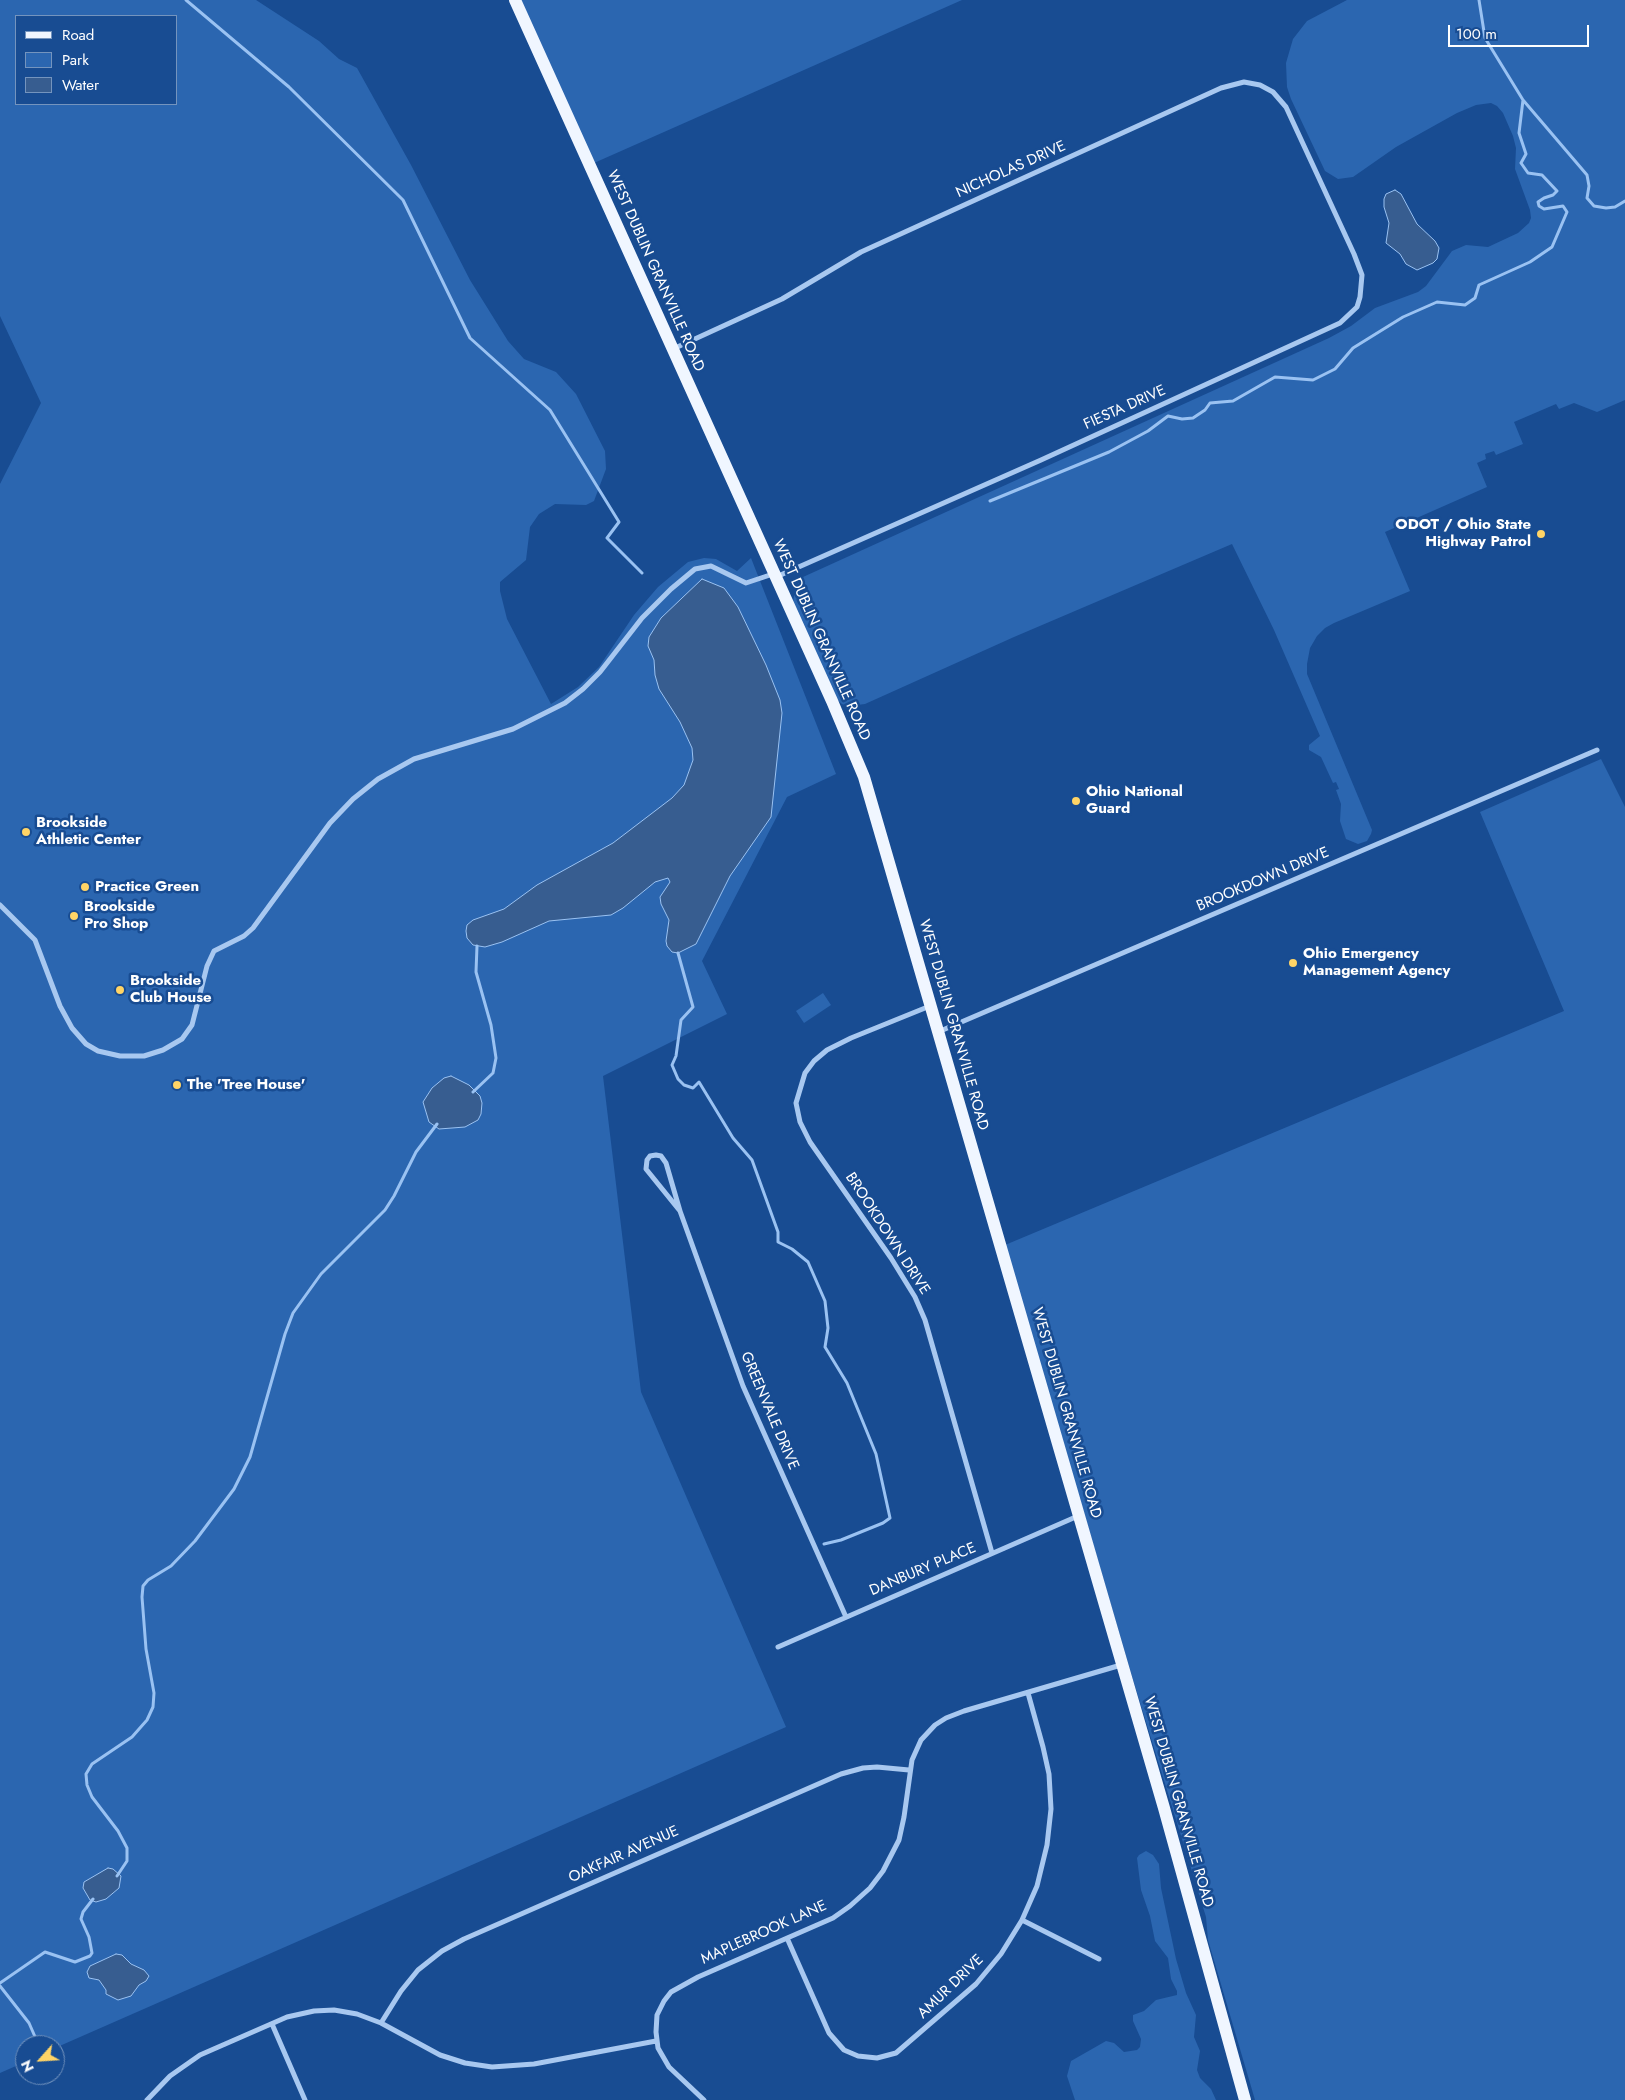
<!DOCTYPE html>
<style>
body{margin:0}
#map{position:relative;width:1625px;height:2100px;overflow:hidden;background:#184c92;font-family:Jost,sans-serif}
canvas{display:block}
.legend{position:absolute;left:15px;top:15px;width:162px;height:90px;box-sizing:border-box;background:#184c92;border:1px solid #7494be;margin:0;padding:6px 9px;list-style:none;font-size:15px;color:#fff}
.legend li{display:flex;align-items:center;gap:10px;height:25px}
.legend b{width:25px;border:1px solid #7494be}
.north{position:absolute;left:15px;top:2035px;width:50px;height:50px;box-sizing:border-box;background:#184c92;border:1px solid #7494be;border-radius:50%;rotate:244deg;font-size:14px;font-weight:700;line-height:20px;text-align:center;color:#fff}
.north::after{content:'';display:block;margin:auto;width:18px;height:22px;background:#ffd466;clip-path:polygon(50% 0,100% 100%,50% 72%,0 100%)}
.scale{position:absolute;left:1448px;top:25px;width:141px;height:22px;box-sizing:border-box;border:2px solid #fff;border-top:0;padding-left:6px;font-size:15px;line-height:18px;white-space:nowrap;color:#fff;-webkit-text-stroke:4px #184c92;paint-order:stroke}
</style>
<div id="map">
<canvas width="1625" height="2100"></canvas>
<ul class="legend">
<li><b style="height:6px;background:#f0f6ff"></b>Road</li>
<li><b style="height:14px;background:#2b66b0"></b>Park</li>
<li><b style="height:14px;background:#375d90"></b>Water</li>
</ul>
<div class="north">N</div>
<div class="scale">100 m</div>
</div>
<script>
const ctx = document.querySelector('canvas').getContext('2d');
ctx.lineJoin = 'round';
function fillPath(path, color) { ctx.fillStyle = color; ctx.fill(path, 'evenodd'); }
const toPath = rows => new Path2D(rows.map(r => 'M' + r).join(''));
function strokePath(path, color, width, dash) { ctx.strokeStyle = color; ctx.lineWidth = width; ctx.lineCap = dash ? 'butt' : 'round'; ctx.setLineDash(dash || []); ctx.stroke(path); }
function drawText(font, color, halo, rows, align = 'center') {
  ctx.font = font + ' Jost,sans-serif'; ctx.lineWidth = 5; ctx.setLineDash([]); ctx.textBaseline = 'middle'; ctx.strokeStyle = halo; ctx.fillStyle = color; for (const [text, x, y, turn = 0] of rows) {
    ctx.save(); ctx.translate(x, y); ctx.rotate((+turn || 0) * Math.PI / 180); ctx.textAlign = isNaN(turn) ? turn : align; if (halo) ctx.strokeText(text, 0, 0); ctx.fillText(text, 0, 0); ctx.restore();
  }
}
fillPath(toPath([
 [0,0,256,0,319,41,339,59,357,68,411,165,470,280,508,341,524,359,556,372,576,394,605,451,606,469,594,501,586,505,555,504,539,514,530,527,526,560,500,582,500,591,507,619,551,704,578,687,599,667,634,615,658,587,688,562,704,558,716,559,737,571,751,558,836,774,787,797,702,961,727,1014,603,1076,641,1392,786,1727,55,2048,55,2045,25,2045,25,2062,0,2073,0,484,41,403,0,316],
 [16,16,176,16,176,104,16,104],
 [521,0,962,0,594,163],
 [1347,0,1625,0,1625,400,1597,412,1574,403,1559,409,1556,404,1514,422,1523,444,1496,455,1494,451,1485,454,1486,459,1477,463,1487,487,1385,532,1410,591,1334,623,1325,628,1317,636,1310,648,1307,664,1307,674,1372,830,1371,834,1367,841,1358,844,1346,839,1340,821,1341,804,1336,790,1339,789,1336,782,1333,783,1321,757,1309,750,1309,745,1320,736,1274,630,1232,544,1014,637,865,704,849,706,842,704,836,699,793,603,795,588,803,577,1329,338,1351,326,1375,308,1418,292,1426,286,1452,251,1466,245,1488,247,1518,233,1529,223,1531,218,1530,210,1515,169,1516,148,1513,136,1503,113,1497,106,1491,103,1476,105,1457,113,1396,147,1353,177,1338,179,1325,171,1291,99,1287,87,1286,63,1293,39,1307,21],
 [1601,759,1625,807,1625,2100,1255,2100,1208,1940,1206,1917,1134,1683,1005,1245,1564,1011,1480,812],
 [823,993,831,1005,804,1023,796,1011],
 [1146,1851,1153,1855,1159,1864,1161,1888,1176,1959,1186,1993,1196,2015,1194,2037,1200,2051,1197,2070,1200,2078,1211,2089,1216,2100,1075,2100,1067,2076,1071,2061,1106,2041,1114,2043,1124,2052,1137,2050,1140,2047,1141,2039,1133,2021,1133,2015,1144,2011,1156,2000,1177,1995,1177,1991,1171,1979,1168,1958,1155,1941,1150,1916,1141,1890,1137,1858,1139,1855]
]), '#2b66b0');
const water = toPath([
 [1395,190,1401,194,1417,224,1435,241,1439,248,1437,259,1433,263,1417,270,1406,264,1400,254,1386,243,1389,223,1384,207,1384,199,1386,194,1395,190],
 [702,579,724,588,738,607,766,665,780,700,782,713,771,817,730,876,696,944,678,953,672,952,667,946,666,941,669,920,661,904,660,897,670,882,668,878,655,882,623,908,611,915,549,921,502,942,485,947,473,945,467,938,466,931,467,925,473,920,504,909,537,885,613,843,672,798,684,785,693,760,692,748,680,722,659,689,655,675,654,660,648,646,649,637,661,618,702,579],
 [451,1076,469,1085,480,1096,482,1103,481,1114,478,1120,465,1127,439,1129,429,1122,423,1102,432,1088,444,1078,451,1076],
 [108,1868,113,1869,121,1876,119,1888,106,1899,96,1902,90,1900,83,1888,84,1882,108,1868],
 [116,1954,122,1955,131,1964,144,1970,149,1976,146,1981,139,1985,131,1996,118,2000,106,1994,106,1990,99,1980,89,1978,87,1972,90,1966,116,1954]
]);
fillPath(water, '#375d90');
strokePath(water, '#9ac2f2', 1);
strokePath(toPath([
 [186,0,289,87,403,200,470,338,550,410,619,522,607,538,642,573],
 [1479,0,1485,38,1523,100,1587,175,1589,186,1587,198,1594,206,1606,208,1615,207,1625,201],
 [990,501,1109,452,1148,431,1168,416,1182,419,1193,418,1205,410,1210,403,1233,401,1275,377,1313,380,1335,369,1353,348,1403,317,1437,302,1465,305,1475,298,1479,285,1530,262,1552,247,1567,212,1563,206,1544,209,1539,206,1538,202,1544,198,1553,195,1557,191,1542,175,1528,173,1521,163,1526,154,1519,133,1523,100],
 [678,953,693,1007,681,1020,676,1056,672,1065,678,1079,684,1085,693,1088,699,1082,733,1138,752,1160,778,1232,778,1242,792,1249,808,1262,825,1301,828,1328,825,1347,847,1383,876,1454,890,1518,883,1523,841,1540,824,1544],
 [473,1092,493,1073,496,1058,491,1025,476,972,477,946],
 [117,1876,127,1861,127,1848,118,1831,92,1797,87,1785,86,1774,92,1764,132,1737,147,1720,153,1707,154,1693,146,1649,142,1597,143,1586,148,1580,171,1566,195,1541,234,1489,250,1457,285,1334,293,1313,321,1274,385,1210,394,1196,416,1152,437,1124],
 [0,1983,45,1952,75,1962,90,1956,92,1953,89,1937,81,1919,83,1912,93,1899],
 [0,1986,29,2023,36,2039,34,2045]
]), '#9ac2f2', 3);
strokePath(toPath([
 [673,349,782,299,861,252,1221,88,1244,82,1260,85,1273,92,1286,107,1354,254,1362,275,1360,297,1357,307,1340,323,1041,460,776,577],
 [0,905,35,940,60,1006,72,1028,86,1044,98,1051,120,1056,144,1056,163,1050,182,1039,192,1025,207,966,214,951,244,936,253,928,330,823,353,799,378,779,414,759,513,729,565,703,583,689,600,672,642,618,671,589,695,569,711,566,746,583,773,574],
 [930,1006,851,1038,827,1050,814,1061,805,1073,796,1103,800,1122,810,1142,891,1258,915,1297,925,1320,992,1553],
 [938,1032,1597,750],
 [680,1211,666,1163,661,1156,656,1155,650,1156,647,1160,646,1169,680,1211,743,1386,846,1617],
 [778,1647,1078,1516],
 [1022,1920,1099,1959],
 [787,1938,829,2033,844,2050,858,2056,877,2058,896,2053,976,1984,1001,1954,1022,1920,1037,1886,1047,1845,1051,1809,1049,1774,1043,1747,1028,1693],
 [381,2023,401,1991,418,1970,442,1951,464,1939,841,1774,863,1768,877,1767,909,1770],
 [272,2024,305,2100],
 [147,2100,170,2076,200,2055,287,2017,314,2011,334,2010,357,2014,381,2023,440,2055,465,2063,492,2067,534,2064,656,2041],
 [704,2100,669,2067,658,2048,656,2032,657,2015,664,2001,671,1992,698,1977,833,1918,850,1906,870,1888,883,1871,899,1840,904,1817,912,1760,921,1740,935,1725,946,1718,964,1711,1121,1665]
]), '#a8c8f0', 5);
strokePath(toPath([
 [515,0,832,701,864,777,1164,1808,1245,2100]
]), '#f0f6ff', 12);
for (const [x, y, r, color] of [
 [1541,534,5,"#ffd466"],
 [1076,801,5,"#ffd466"],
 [26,832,5,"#ffd466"],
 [85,887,5,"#ffd466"],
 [74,916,5,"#ffd466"],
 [1293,963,5,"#ffd466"],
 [120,990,5,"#ffd466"],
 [177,1085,5,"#ffd466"]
]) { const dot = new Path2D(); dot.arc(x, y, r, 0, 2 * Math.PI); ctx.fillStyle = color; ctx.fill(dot); strokePath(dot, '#184c92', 2); }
drawText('15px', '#fff', '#184c92', [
 ["NICHOLAS DRIVE",1011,170,-24],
 ["WEST DUBLIN GRANVILLE ROAD",655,271,66],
 ["FIESTA DRIVE",1125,408,-24],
 ["WEST DUBLIN GRANVILLE ROAD",821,640,66],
 ["BROOKDOWN DRIVE",1263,880,-23],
 ["WEST DUBLIN GRANVILLE ROAD",953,1025,74],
 ["BROOKDOWN DRIVE",887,1234,57],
 ["GREENVALE DRIVE",769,1411,67],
 ["WEST DUBLIN GRANVILLE ROAD",1066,1413,74],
 ["DANBURY PLACE",923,1570,-23],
 ["WEST DUBLIN GRANVILLE ROAD",1178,1802,74],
 ["OAKFAIR AVENUE",624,1855,-24],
 ["MAPLEBROOK LANE",764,1933,-24],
 ["AMUR DRIVE",951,1987,-44]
]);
drawText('bold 15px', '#fff', '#184c92', [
 ["ODOT / Ohio State",1531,525,"right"],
 ["Highway Patrol",1531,542,"right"],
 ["Ohio National",1086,792],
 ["Guard",1086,809],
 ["Brookside",36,823],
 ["Athletic Center",36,840],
 ["Practice Green",95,887],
 ["Brookside",84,907],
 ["Pro Shop",84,924],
 ["Ohio Emergency",1303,954],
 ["Management Agency",1303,971],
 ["Brookside",130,981],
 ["Club House",130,998],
 ["The 'Tree House'",187,1085]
], 'left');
</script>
